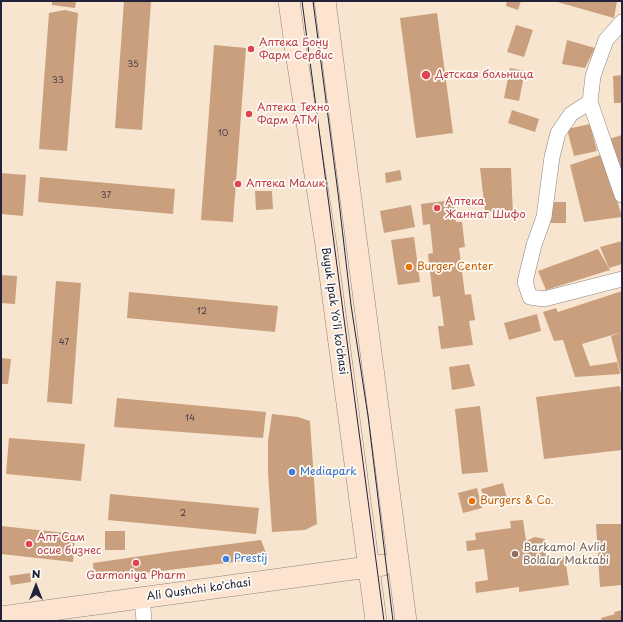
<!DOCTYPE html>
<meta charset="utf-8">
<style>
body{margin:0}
#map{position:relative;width:623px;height:622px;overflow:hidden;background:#f7e5cf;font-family:"Playpen Sans",sans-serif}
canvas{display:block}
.frame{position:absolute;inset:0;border:2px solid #22223b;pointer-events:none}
.north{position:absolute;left:16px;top:566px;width:40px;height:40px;-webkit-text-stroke:3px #fdfcf7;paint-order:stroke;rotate:0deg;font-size:11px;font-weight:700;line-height:16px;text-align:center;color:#22223b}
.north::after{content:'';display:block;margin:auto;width:14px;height:18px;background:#22223b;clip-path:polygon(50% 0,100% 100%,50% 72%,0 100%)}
</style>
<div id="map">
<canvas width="623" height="622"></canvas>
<div class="frame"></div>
<div class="north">N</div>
</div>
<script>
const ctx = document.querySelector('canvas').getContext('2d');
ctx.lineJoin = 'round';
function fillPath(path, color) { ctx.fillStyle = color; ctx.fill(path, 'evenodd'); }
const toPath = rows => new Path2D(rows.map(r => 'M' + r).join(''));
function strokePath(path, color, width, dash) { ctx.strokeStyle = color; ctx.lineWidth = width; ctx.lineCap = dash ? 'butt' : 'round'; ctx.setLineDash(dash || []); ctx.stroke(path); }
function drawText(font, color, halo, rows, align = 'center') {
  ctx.font = font + ' "Playpen Sans",sans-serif'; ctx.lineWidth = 3.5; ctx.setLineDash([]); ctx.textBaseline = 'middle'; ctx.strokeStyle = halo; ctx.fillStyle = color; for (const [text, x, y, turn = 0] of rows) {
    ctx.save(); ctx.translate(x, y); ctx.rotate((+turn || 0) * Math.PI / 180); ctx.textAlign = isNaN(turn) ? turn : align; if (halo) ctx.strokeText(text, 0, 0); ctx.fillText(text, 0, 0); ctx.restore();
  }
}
fillPath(toPath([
 [52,1,76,1,75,8,52,5],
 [124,1,151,1,142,130,115,128],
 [507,1,521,1,518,10,506,6],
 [554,1,617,1,614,18],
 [65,10,78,13,67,151,39,149,49,13],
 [437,13,453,133,416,138,400,18],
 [516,25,533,30,524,57,507,52],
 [567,40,595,48,585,68,562,64],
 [214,45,246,48,233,222,201,220],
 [510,68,525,71,519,101,504,98],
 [622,75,622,103,614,103,613,76],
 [512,110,539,119,535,132,508,123],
 [590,124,597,151,574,156,567,129],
 [622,135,622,179,609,139],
 [603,154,622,217,584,222,570,165],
 [480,168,511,168,513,216,485,211],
 [400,170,402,180,386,183,385,173],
 [1,173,26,175,23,216,1,214],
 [40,177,175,189,173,214,38,202],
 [255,191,272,191,273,209,256,210],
 [453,200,456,222,462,222,465,247,459,248,465,295,471,294,475,320,469,321,473,345,441,349,438,326,444,326,440,296,433,297,428,254,433,253,430,224,423,225,421,204],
 [550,202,566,202,566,223,550,223],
 [411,205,415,227,384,233,380,211],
 [414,237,420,282,398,285,391,240],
 [622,241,622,264,609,268,600,247],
 [598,249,610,270,546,290,538,271],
 [1,275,17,276,15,304,1,303],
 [56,281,81,283,72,404,47,402],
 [622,291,622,332,582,344,590,366,617,362,620,374,575,377,563,340,554,341,543,312,556,308,558,312],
 [129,292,278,306,275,332,127,318],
 [537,314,541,331,509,340,504,323],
 [622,332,622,375,621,375,611,336],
 [1,358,11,359,8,384,1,384],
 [469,364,475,386,452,390,449,367],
 [620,386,622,401,622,450,544,459,536,397],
 [117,398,266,412,263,438,114,427],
 [480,406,488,472,462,474,455,409],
 [272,414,298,417,310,421,317,524,305,530,272,532,268,473,268,441],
 [9,438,85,444,81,481,6,474],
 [503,483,507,499,486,505,481,489],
 [477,488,482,508,463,513,458,493],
 [110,494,259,508,256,534,108,520],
 [523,520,526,541,535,537,545,539,546,559,565,557,569,585,519,592,519,587,476,593,475,582,488,580,484,549,467,551,466,541,476,540,475,533,511,528,510,521],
 [596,524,622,524,622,585,600,587],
 [1,526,75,534,73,562,1,554],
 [105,531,125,531,125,550,105,550],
 [261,540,268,558,94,579,93,563,176,551],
 [30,573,31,582,11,585,9,576],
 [622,610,622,621,602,621,601,618,615,614,614,612]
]), '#ca9f7d');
const street = toPath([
 [622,22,606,40,593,76,590,102,622,195],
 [590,102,571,114,558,133,552,157,544,217,534,245,525,282,530,297,544,299,622,279],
 [142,598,144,621]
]);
const secondary = toPath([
 [289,1,296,52,326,245,376,621],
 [325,1,406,621],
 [1,617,383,565]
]);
strokePath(street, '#8c8485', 16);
strokePath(secondary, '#8c8485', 22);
strokePath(street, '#fff', 15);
strokePath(secondary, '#fde4d1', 21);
strokePath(toPath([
 [302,1,384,621],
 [313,1,338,193,351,305,368,416,393,621]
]), '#22223b', 1);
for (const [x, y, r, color] of [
 [251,49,4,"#e0444e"],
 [426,75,5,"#e0444e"],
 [249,114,4,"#e0444e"],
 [238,184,4,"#e0444e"],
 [437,208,4,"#e0444e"],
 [409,267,4,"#e8710a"],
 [292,472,4,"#3f7fe0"],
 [472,501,4,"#e8710a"],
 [29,544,4,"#e0444e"],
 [515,554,4,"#8d6e63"],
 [226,559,4,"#3f7fe0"],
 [136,563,4,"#e0444e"]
]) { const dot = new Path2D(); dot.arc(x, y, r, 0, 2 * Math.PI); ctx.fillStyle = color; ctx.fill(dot); strokePath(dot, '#fdfcf7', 1.5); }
drawText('9px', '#4c414c', null, [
 ["35",133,65],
 ["33",58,81],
 ["10",223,134],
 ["37",106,196],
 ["12",202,312],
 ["47",64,343],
 ["14",190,419],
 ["2",183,514]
]);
drawText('11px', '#be3a42', '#fdfcf7', [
 ["Аптека Бону",259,43],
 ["Фарм Сервис",259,56],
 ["Детская больница",435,75],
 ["Аптека Техно",257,108],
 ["Фарм АТМ",257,121],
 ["Аптека Малик",246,184],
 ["Аптека",445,202],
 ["Жаннат Шифо",445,215],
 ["Апт Сам",37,538],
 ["осие бизнес",37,551],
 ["Garmoniya Pharm",136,576,"center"]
], 'left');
drawText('11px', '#c56008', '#fdfcf7', [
 ["Burger Center",417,267],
 ["Burgers & Co.",480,501]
], 'left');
drawText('11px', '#22223b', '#fdfcf7', [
 ["Buyuk Ipak Yo'li ko'chasi",334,311,82],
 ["Ali Qushchi ko'chasi",199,590,-8]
]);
drawText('11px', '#366cbe', '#fdfcf7', [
 ["Mediapark",300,472],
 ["Prestij",234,559]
], 'left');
drawText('11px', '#785e54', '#fdfcf7', [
 ["Barkamol Avlid",523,548],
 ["Bolalar Maktabi",523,561]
], 'left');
</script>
